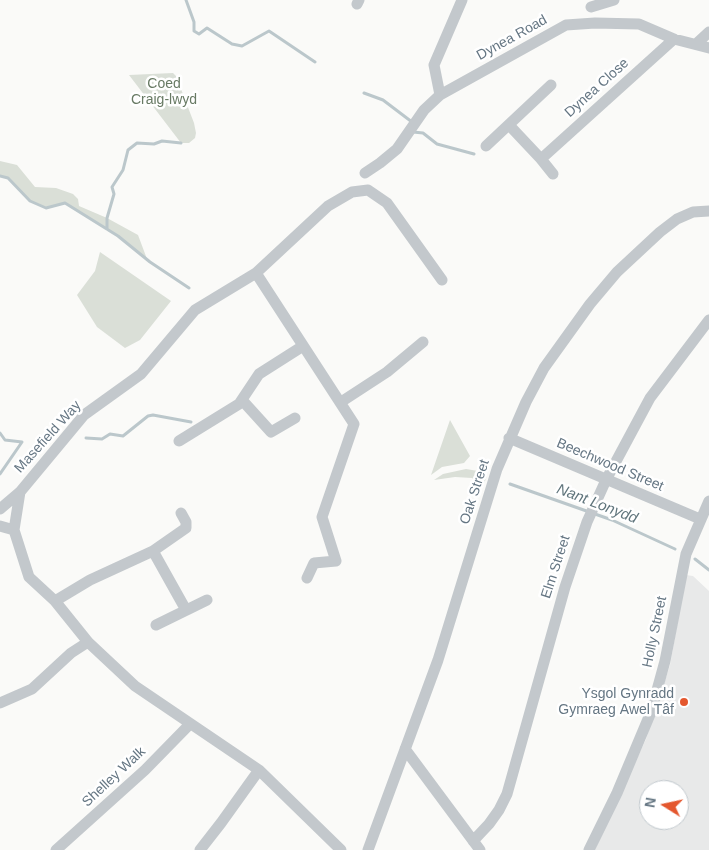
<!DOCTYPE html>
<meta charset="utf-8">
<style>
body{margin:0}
#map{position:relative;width:709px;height:850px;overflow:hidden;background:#fafaf8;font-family:Arial,sans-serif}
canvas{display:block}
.north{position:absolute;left:639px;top:780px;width:50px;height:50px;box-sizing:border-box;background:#fff;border:1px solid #c1c8cd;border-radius:50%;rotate:280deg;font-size:14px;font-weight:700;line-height:20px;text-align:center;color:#657683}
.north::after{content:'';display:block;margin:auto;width:18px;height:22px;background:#e4572e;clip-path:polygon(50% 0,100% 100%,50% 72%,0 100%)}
</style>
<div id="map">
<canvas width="709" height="850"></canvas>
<div class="north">N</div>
</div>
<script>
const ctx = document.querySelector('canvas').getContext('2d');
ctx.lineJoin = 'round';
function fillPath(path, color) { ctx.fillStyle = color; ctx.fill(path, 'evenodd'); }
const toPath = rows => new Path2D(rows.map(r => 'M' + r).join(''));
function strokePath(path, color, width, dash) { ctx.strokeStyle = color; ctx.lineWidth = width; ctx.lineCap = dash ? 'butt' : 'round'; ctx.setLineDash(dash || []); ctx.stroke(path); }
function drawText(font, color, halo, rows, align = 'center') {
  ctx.font = font + ' Arial,sans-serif'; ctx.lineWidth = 5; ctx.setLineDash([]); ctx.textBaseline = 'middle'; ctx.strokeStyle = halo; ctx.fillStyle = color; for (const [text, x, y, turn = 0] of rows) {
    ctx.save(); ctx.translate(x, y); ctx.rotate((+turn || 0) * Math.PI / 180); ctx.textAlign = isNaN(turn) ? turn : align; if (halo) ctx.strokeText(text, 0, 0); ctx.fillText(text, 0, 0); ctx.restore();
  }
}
fillPath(toPath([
 [686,575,693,576,709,591,709,850,595,850,646,739,670,665],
 [649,790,679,790,679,820,649,820]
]), '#e8e9e9');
fillPath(toPath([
 [173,73,176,76,194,123,196,133,195,138,189,143,181,143,129,75],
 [0,161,17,165,35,187,56,188,73,194,78,199,79,206,107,218,138,235,147,259,118,236,65,203,46,208,30,201,8,178,0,176],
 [100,252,171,301,140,340,125,348,97,327,77,295,95,271],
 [450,420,470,456,464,463,442,467,431,475],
 [466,469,484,472,487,476,483,486,472,478,455,477,434,480,443,474]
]), '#dadfd7');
strokePath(toPath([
 [186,0,194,22,194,31,199,34,207,28,232,44,242,46,269,31,315,62],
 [364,93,383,100,412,122],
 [413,132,423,133,437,144,474,154],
 [0,176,8,178,30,201,46,208,65,203,118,236,150,262,189,288],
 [107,229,107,218,114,194,112,187,123,170,128,150,137,143,154,144,162,141,181,143],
 [0,433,5,440,22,442,0,474],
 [86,438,102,439,110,434,123,436,148,416,153,415,191,422],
 [510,484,612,520,675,549],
 [695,559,709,570]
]), '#bbc7cb', 3);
strokePath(toPath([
 [357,4,359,0],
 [591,7,614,0],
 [696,44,709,32],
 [440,95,434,65,462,0],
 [509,125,541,159,674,39],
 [486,146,551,85],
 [541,159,553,174],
 [365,173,380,163,397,149,424,110,440,95,566,25,595,23,639,24,674,39,709,48],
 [256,273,354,424,322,517,336,561,314,563,307,578],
 [242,400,271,432,295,418],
 [341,402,387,372,423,342],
 [509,438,700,519],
 [179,441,239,404,259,374,303,346],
 [0,509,20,492],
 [0,526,14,530],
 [153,551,186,610],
 [55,601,90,580,153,551,186,528,186,522,181,513],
 [156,625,207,600],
 [0,703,32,689,71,653,88,642],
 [405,749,480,850],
 [473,841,489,824,499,810,507,794,565,587,587,522,606,480,650,398,709,320],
 [56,850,145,770,190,724],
 [200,850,221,823,259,770],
 [341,850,259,770,135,686,88,642,55,601,29,577,14,530,20,492,84,415,141,374,195,310,256,273,328,206,352,192,368,190,387,203,442,280],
 [368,850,438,660,497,469,526,402,544,368,590,304,617,272,660,232,677,219,693,212,709,211],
 [589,850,617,793,651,712,665,661,686,554,709,501]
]), '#c3c8cc', 11);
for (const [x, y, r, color] of [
 [684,702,5,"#e4572e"]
]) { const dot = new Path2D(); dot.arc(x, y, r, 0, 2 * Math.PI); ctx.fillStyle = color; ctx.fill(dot); strokePath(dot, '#fff', 2); }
drawText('14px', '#657683', '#fff', [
 ["Dynea Road",512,38,-29],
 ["Dynea Close",597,88,-42],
 ["Masefield Way",48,437,-48],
 ["Beechwood Street",610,465,23],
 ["Oak Street",475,492,-72],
 ["Elm Street",556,567,-72],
 ["Holly Street",655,632,-78],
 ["Shelley Walk",114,777,-43]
]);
drawText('14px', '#687a64', '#fff', [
 ["Coed",164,84],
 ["Craig-lwyd",164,100]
]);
drawText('14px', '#657683', '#fff', [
 ["Ysgol Gynradd",674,694],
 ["Gymraeg Awel Tâf",674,710]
], 'right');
drawText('italic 15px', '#60757c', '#fff', [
 ["Nant Lonydd",597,504,21]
]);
</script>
